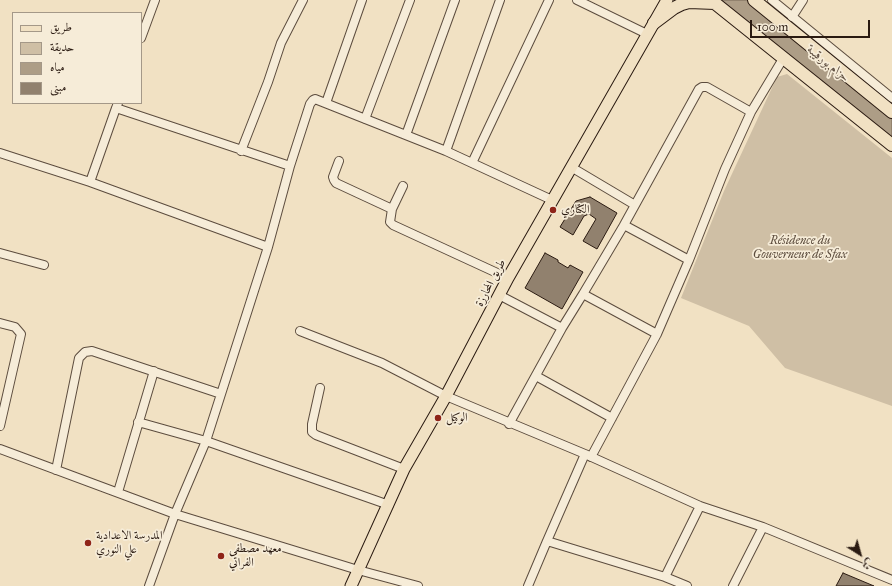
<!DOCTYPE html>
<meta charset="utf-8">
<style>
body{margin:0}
#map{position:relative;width:892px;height:586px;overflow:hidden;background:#f1e1c3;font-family:"IM FELL Great Primer",Amiri,serif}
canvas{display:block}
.legend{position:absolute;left:12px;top:12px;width:130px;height:92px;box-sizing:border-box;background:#f6ecd8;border:1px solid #a49888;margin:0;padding:5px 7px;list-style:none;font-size:12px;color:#2a1a11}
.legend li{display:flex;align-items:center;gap:8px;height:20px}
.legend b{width:20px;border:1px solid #a49888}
.north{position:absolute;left:840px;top:534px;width:40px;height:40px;-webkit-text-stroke:3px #f6ecd8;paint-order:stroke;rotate:143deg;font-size:11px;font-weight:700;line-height:16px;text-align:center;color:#2a1a11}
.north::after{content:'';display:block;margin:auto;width:14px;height:18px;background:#2a1a11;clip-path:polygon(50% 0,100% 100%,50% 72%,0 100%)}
.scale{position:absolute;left:750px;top:20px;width:120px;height:18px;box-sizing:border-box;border:2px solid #2a1a11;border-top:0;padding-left:5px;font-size:12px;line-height:14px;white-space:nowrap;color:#2a1a11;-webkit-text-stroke:3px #f6ecd8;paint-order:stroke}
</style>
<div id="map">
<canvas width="892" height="586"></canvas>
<ul class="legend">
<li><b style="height:5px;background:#f1e1c3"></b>طريق</li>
<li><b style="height:11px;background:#cfbfa5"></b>حديقة</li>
<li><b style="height:11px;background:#ad9d86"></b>مياه</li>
<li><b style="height:11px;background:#91816e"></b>مبنى</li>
</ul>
<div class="north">ش</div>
<div class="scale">100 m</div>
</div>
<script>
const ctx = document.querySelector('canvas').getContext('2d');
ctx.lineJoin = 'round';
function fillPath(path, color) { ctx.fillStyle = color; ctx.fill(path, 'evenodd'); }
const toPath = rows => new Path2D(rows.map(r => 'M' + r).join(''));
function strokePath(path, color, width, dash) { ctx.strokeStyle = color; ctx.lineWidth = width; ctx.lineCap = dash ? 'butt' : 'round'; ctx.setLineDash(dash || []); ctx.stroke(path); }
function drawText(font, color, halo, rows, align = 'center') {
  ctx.font = font + ' "IM FELL Great Primer",Amiri,serif'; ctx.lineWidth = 3.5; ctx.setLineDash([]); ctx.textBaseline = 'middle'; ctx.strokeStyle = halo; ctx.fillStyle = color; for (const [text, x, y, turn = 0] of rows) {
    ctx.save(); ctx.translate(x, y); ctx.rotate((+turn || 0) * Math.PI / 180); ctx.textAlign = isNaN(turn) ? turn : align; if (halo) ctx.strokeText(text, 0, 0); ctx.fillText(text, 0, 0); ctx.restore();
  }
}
fillPath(toPath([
 [787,74,892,158,892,406,785,368,749,326,681,298,724,191,777,77]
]), '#cfbfa5');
const water = toPath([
 [719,0,747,0,835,72,892,118,892,140,719,0]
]);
fillPath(water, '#ad9d86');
strokePath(water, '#796957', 1);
const building = toPath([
 [590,197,617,213,597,249,583,241,596,219,589,214,584,216,573,235,560,227,576,201,590,197],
 [545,253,558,260,558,262,568,268,570,265,583,272,562,309,525,288,545,253],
 [843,573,874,586,836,586,843,573]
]);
fillPath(building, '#91816e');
strokePath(building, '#2a1a11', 1);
const minor = toPath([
 [577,0,647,34],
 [772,0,892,98],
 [792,17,803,0],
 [141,38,155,0],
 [118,103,116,108,290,166,310,104,313,100,315,99,446,151,552,200],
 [326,103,362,0],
 [365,119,410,0],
 [406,135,455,0],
 [241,151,268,82,281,43,303,0],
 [446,151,500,0],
 [0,153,90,182,268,247,290,166],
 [339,161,333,177,334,180,336,183,392,209,390,222,393,225,508,278],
 [472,163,549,0],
 [571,167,635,205],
 [90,182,116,108],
 [392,209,403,186],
 [624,225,583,294,657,334],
 [0,253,44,265],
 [689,260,624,225,699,89,702,87,707,87,751,112],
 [499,295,562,328],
 [0,323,15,327,21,334,0,426],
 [300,331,382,363,446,396,585,454,700,506,763,527,892,580],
 [536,376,612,418],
 [320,388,312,424,312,432,316,435,404,469],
 [138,422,206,441,389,505],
 [509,424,562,328,583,294],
 [0,449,175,514,358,570,418,586],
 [591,457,657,334,689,260,725,169,751,112,784,57],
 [56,470,79,358,85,352,92,351,221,394],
 [118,492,154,371],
 [547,541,585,454],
 [665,577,700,506],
 [149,586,175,514,206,441,268,247],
 [528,586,547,541,665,577,687,586],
 [733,586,763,527]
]);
const major = toPath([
 [351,586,404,469,446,396,508,278,667,0]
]);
const highway = toPath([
 [711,0,892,145],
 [754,0,892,112],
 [654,23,674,8,682,4,689,2,715,3]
]);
strokePath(minor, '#5c4c3e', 10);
strokePath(major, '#2a1a11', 13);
strokePath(highway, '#2a1a11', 14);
strokePath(minor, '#f6ecd8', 8);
strokePath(major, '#f1e1c3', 11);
strokePath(highway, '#f1e1c3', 12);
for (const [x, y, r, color] of [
 [553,210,4,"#8f2418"],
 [438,418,4,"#8f2418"],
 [88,543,4,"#8f2418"],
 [221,556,4,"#8f2418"]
]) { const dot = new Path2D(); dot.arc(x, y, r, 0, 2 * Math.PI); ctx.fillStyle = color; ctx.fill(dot); strokePath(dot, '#f6ecd8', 1.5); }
drawText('12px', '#2a1a11', '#f6ecd8', [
 ["الكتاري",561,210],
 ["الوكيل",446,418],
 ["المدرسة الاعدادية",96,536],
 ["علي النوري",96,550],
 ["معهد مصطفى",229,549],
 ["الفراتي",229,563]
], 'left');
drawText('italic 12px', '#5c4c3d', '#f6ecd8', [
 ["Résidence du",800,241],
 ["Gouverneur de Sfax",800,255]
]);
drawText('12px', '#2a1a11', '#f6ecd8', [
 ["طريق المحارزة",491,283,-62]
]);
drawText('italic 13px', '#5e4e40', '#f6ecd8', [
 ["حزام بورقيبة",828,64,39]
]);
</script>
